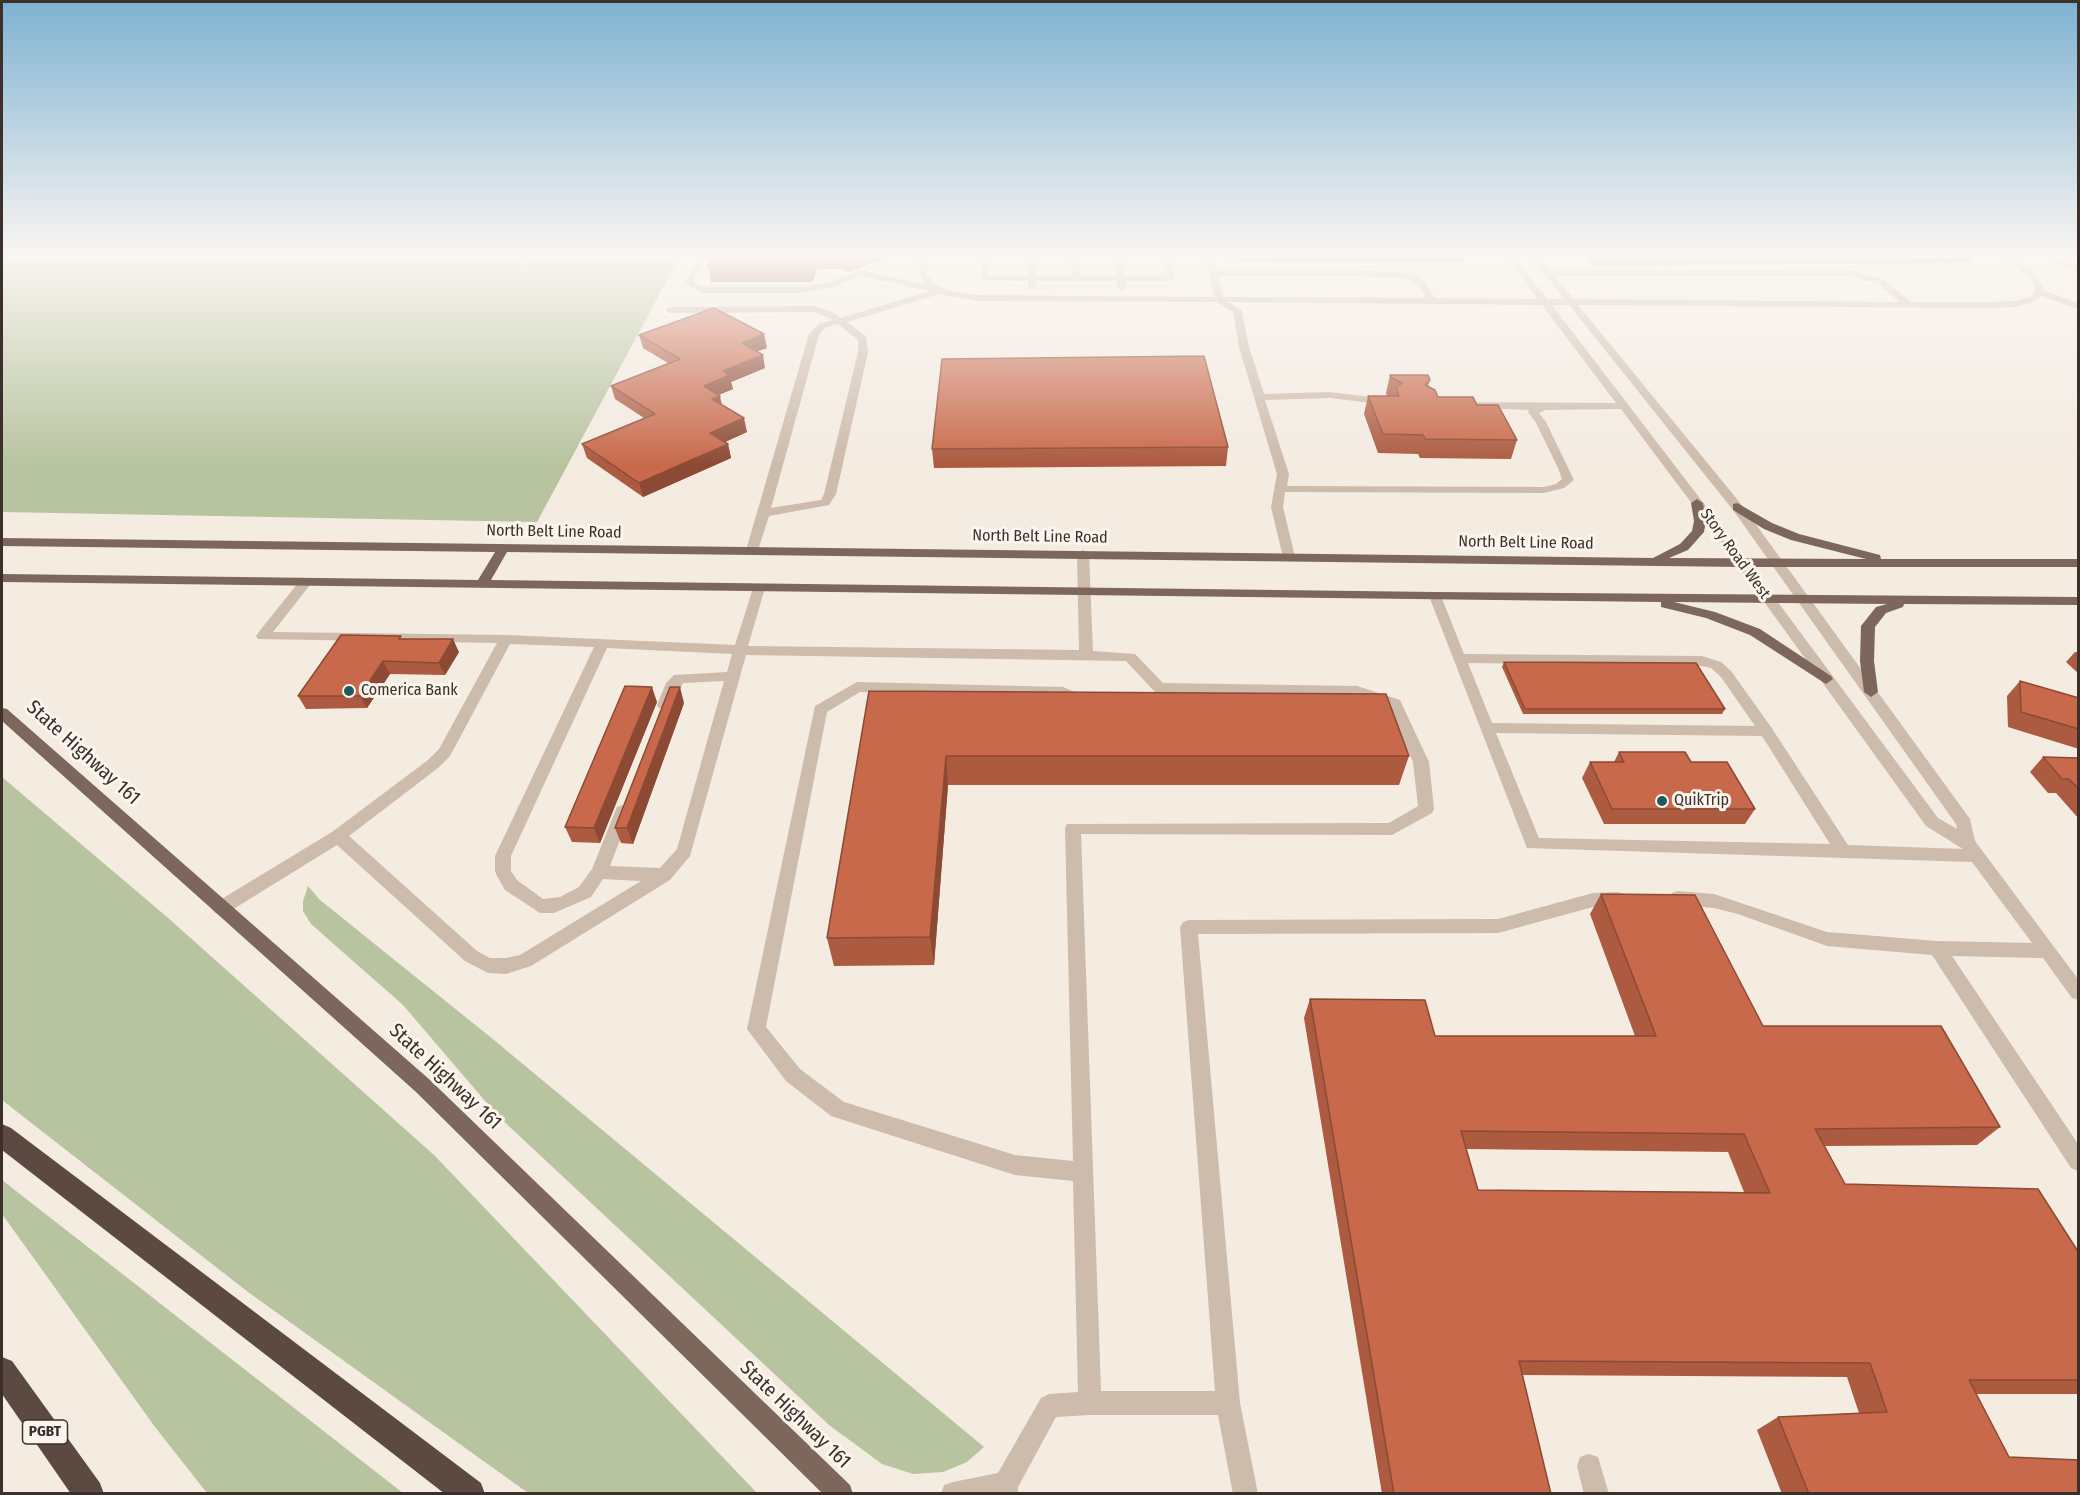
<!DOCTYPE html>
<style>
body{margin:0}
#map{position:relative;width:2080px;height:1495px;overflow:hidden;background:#f4ebe1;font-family:"Fira Sans Condensed",sans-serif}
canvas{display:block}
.frame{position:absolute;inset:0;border:3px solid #3b302b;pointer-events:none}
</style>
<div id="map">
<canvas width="2080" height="1495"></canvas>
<div class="frame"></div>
</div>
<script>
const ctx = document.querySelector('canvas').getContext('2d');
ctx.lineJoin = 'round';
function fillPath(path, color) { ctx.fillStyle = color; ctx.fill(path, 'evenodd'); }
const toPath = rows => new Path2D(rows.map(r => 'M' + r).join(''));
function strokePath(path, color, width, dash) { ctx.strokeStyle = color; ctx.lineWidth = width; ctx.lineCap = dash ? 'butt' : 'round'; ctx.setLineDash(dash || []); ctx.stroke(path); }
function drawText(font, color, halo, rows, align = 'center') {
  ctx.font = font + ' "Fira Sans Condensed",sans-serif'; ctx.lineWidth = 6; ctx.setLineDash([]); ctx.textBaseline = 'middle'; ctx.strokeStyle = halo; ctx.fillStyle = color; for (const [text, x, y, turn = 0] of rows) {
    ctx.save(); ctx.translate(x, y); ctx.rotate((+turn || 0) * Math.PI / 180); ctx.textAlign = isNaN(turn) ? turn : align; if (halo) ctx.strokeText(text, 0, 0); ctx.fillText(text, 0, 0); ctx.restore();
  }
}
fillPath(toPath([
 [2,256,680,256,537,522,2,512],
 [2,777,167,917,434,1155,757,1493,528,1493,248,1292,2,1100],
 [308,886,320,900,494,1040,984,1447,967,1462,943,1472,913,1474,882,1464,829,1425,498,1116,403,1005,311,924,303,911,303,901],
 [2,1180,403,1493,207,1493,155,1427,2,1214]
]), '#b8c4a0');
fillPath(toPath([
 [526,256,534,256,517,279,608,279,612,282,608,285,507,284,506,282,526,256],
 [700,256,708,256,693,282,704,287,802,287,828,283,860,270,926,285,919,274,919,256,927,256,927,274,933,282,943,289,976,295,1214,297,1205,256,1213,256,1217,270,1357,270,1410,273,1425,281,1435,298,1538,299,1506,256,1514,256,1547,299,1564,299,1530,256,1538,256,1550,270,1852,270,1885,280,1911,302,1987,302,2015,301,2030,297,2034,293,2035,286,2028,276,2002,256,2011,256,2034,272,2043,286,2043,290,2078,303,2078,309,2041,296,2036,301,2015,307,1987,308,1578,305,1741,504,1970,819,1975,841,2078,979,2078,1000,2072,998,2043,958,1952,956,2078,1144,2078,1171,2071,1168,1932,955,1827,946,1738,914,1714,908,1678,905,1672,903,1669,898,1672,893,1678,891,1714,894,1827,932,1937,941,2032,943,1972,862,1527,848,1429,596,1430,593,1435,592,1441,596,1464,654,1702,656,1721,662,1731,671,1771,727,1848,845,1963,849,1926,826,1726,549,1621,409,1545,410,1539,413,1546,422,1574,480,1564,488,1544,493,1285,492,1283,507,1295,557,1289,561,1283,557,1271,507,1277,474,1239,347,1233,312,1217,302,976,301,940,294,847,322,866,337,868,352,836,494,829,505,769,516,758,550,752,554,746,550,809,334,819,324,833,320,814,312,670,313,665,310,670,307,814,306,831,311,841,318,930,291,861,276,833,287,802,293,703,293,684,283,700,256],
 [1218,276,1357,276,1408,279,1418,285,1426,298,1223,297,1218,276],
 [1554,276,1852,276,1879,284,1900,302,1574,299,1554,276],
 [1229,302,1542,305,1616,403,1452,402,1452,406,1456,407,1529,410,1528,412,1536,423,1558,468,1562,479,1556,484,1544,487,1287,486,1289,474,1265,400,1330,398,1387,405,1392,402,1387,399,1330,392,1264,394,1249,347,1242,311,1229,302],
 [1552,305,1569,305,1733,510,1956,824,1957,829,1938,818,1734,543,1552,305],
 [838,324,858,340,858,352,824,494,821,500,771,508,819,335,825,328,838,324],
 [1468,663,1702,666,1711,668,1721,677,1755,726,1492,723,1468,663],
 [1496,733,1762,736,1830,844,1539,838,1496,733],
 [981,256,989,256,989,275,1028,275,1028,256,1036,256,1036,275,1071,275,1070,256,1078,256,1080,275,1116,275,1115,256,1123,256,1125,275,1166,275,1162,256,1170,256,1175,278,1171,281,1126,281,1126,288,1122,291,1118,288,1117,281,1036,281,1036,287,1032,290,1028,287,1028,281,982,280,981,256],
 [2044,256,2054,256,2078,266,2078,271,2061,267,2044,256],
 [1083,550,1089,554,1093,651,1135,654,1163,683,1357,686,1400,700,1429,762,1434,809,1432,813,1392,835,1081,834,1101,1391,1215,1391,1180,927,1183,922,1189,920,1498,919,1593,893,1618,892,1624,894,1627,899,1624,904,1618,906,1593,907,1498,933,1198,934,1240,1403,1258,1494,1233,1494,1218,1415,1090,1415,1056,1417,1018,1487,1018,1494,941,1494,944,1485,953,1482,998,1473,1041,1398,1049,1394,1078,1392,1073,1181,1015,1175,831,1116,786,1081,747,1029,815,706,857,682,1063,687,1087,697,1089,700,1082,705,1056,695,860,692,827,712,766,1027,800,1069,844,1102,1015,1155,1073,1161,1065,828,1067,824,1389,823,1418,806,1413,762,1389,706,1356,696,1159,693,1154,691,1126,661,746,655,690,856,670,880,531,966,506,974,488,973,465,961,337,845,227,913,221,915,215,913,212,908,215,903,332,832,428,760,439,749,497,643,258,639,256,636,258,633,302,578,312,578,313,581,273,632,506,635,735,645,753,588,759,584,765,588,748,646,1079,650,1077,554,1083,550],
 [510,644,594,647,495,856,495,871,497,876,505,890,540,913,554,913,591,897,603,879,641,881,520,955,506,958,490,958,477,951,349,836,438,768,450,756,510,644],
 [607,648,732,654,727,672,674,675,666,683,657,705,659,708,669,708,683,683,724,681,677,849,660,868,610,866,631,811,629,807,623,805,617,807,592,869,579,887,560,897,543,899,517,880,511,871,511,856,607,648],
 [1589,1454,1598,1457,1609,1494,1584,1494,1577,1466,1580,1457,1589,1454]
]), '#cdbbac');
fillPath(toPath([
 [1697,499,1703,503,1706,521,1704,532,1688,550,1669,558,1866,559,1791,540,1764,529,1733,510,1733,504,1737,503,1772,523,1799,534,1880,555,1881,559,2078,559,2078,567,1742,567,507,552,491,580,1435,592,2078,597,2078,605,1904,604,1903,607,1886,613,1875,627,1874,661,1878,692,1871,697,1864,692,1860,661,1861,626,1876,607,1887,604,1674,602,1715,612,1760,629,1831,676,1833,679,1826,684,1750,635,1706,618,1661,607,1661,602,2,582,2,574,478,580,495,552,2,546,2,538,1653,558,1680,544,1692,531,1694,521,1691,503,1697,499],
 [2,708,7,709,430,1080,850,1485,853,1494,823,1494,416,1092,2,721,2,708]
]), '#7d675c');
fillPath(toPath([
 [2,1124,11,1128,481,1483,485,1494,445,1494,2,1150,2,1124],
 [2,1357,12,1361,100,1483,104,1494,71,1494,2,1394,2,1357]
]), '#5c4a42');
fillPath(toPath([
 [713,256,881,256,880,260,848,272,842,269,817,269,812,282,711,282,708,265],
 [1228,256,1464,256,1462,263,1247,262],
 [1585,256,1977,256,1972,263,1593,265],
 [639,335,767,348,757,351,765,368,731,382,733,389,718,395,722,405,747,432,725,442,728,444,731,458,643,497,587,458,582,444,644,418,615,399,611,386,668,363,643,348],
 [1390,375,1430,380,1428,387,1438,397,1477,405,1517,440,1511,459,1420,458,1418,454,1378,453,1364,414,1368,396,1387,396,1386,393],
 [1228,447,1226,466,934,468,932,449],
 [402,639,459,652,445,675,390,674,367,708,306,709,298,696],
 [2075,652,2079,652,2079,674,2066,662],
 [1504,662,1725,709,1722,714,1523,714,1502,667],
 [2020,681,2079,698,2079,749,2008,727,2007,696],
 [869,691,1409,756,1399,785,948,785,934,965,834,966,827,938],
 [657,702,600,843,572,842,565,827],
 [684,703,633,844,621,843,615,828],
 [1619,752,1691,762,1755,809,1745,824,1604,824,1582,778,1590,762,1614,762],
 [2043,757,2079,758,2079,819,2056,793,2048,793,2030,772],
 [1601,894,1763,1026,2000,1127,1977,1145,1825,1146,1845,1184,2079,1253,2079,1394,1976,1394,2009,1457,2079,1494,1782,1494,1757,1430,1778,1417,1859,1413,1847,1377,1522,1375,1551,1494,1382,1494,1304,1018,1310,999,1435,1036,1635,1036,1590,914],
 [1466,1149,1728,1152,1744,1192,1478,1190]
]), '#ac5a40');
fillPath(toPath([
 [813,256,815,256,817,269,812,282,810,265],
 [846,256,881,256,880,260,848,272],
 [764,334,767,348,744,356,742,343],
 [763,355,765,368,731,382,733,389,707,400,704,386,723,371],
 [720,396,723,410,712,399],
 [744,418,747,432,714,447,710,433],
 [728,444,731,458,643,497,639,483],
 [453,639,459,652,445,675,439,663],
 [383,661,390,674,367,708,360,696],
 [652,687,657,702,600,843,594,828],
 [680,687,684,703,633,844,627,828],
 [946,756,948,785,934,965,930,937]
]), '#8c4a34');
const building = toPath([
 [713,256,813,256,810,265,708,265,713,256],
 [714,308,764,334,742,343,763,355,723,371,730,375,704,386,720,396,712,399,744,418,710,433,728,444,639,483,582,444,655,414,611,386,680,359,639,335,714,308],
 [1204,356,1228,447,932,449,942,359,1204,356],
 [1390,375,1428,375,1430,380,1425,385,1435,390,1438,397,1473,397,1477,405,1498,405,1517,440,1425,439,1423,435,1383,434,1368,396,1399,396,1396,388,1402,383,1392,378,1390,375],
 [341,635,401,636,399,639,453,639,439,663,383,661,360,696,298,696,341,635],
 [1504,662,1696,663,1725,709,1525,709,1504,662],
 [2020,681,2079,698,2079,729,2021,712,2020,681],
 [625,686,652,687,594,828,565,827,625,686],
 [670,687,680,687,627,828,615,828,670,687],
 [869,691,1386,694,1409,756,946,756,930,937,827,938,869,691],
 [1619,752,1685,752,1691,762,1727,762,1755,809,1612,809,1590,762,1624,762,1619,752],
 [2043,757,2079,758,2079,789,2069,779,2062,779,2043,757],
 [1601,894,1695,895,1763,1026,1941,1026,2000,1127,1815,1129,1845,1184,2038,1189,2079,1253,2079,1380,1969,1380,2009,1457,2079,1460,2079,1494,1809,1494,1778,1417,1887,1412,1870,1363,1519,1361,1551,1494,1394,1494,1310,999,1425,1000,1435,1036,1656,1036,1601,894],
 [1461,1131,1744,1134,1770,1193,1478,1190,1461,1131]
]);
fillPath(building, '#c8694b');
strokePath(building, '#8c4a34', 1.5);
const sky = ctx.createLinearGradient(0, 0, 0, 465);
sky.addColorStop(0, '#7eb2d2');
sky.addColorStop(0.55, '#faf6f2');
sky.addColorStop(1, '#faf6f200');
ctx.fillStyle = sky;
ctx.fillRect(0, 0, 2080, 465);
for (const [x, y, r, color] of [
 [349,691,6,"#1f5a5e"],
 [1662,801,6,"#1f5a5e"]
]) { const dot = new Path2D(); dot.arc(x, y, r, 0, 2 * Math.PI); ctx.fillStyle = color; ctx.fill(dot); strokePath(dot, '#fbf5ee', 2); }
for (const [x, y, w] of [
 [45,1432,45]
]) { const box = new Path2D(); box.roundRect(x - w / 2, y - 12, w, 24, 4.5); ctx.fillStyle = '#fbf5ee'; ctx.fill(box); strokePath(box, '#3b302b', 1.5); }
drawText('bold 15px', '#3b302b', null, [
 ["PGBT",45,1432]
]);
drawText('16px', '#3b302b', '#fbf5ee', [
 ["North Belt Line Road",554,532,1],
 ["North Belt Line Road",1040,537,1],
 ["North Belt Line Road",1526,543,1],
 ["Story Road West",1735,554,54]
]);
drawText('16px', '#3b302b', '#fbf5ee', [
 ["Comerica Bank",361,691],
 ["QuikTrip",1674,801]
], 'left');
drawText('20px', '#3b302b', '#fbf5ee', [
 ["State Highway 161",83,753,42],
 ["State Highway 161",445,1077,43],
 ["State Highway 161",795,1415,44]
]);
</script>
